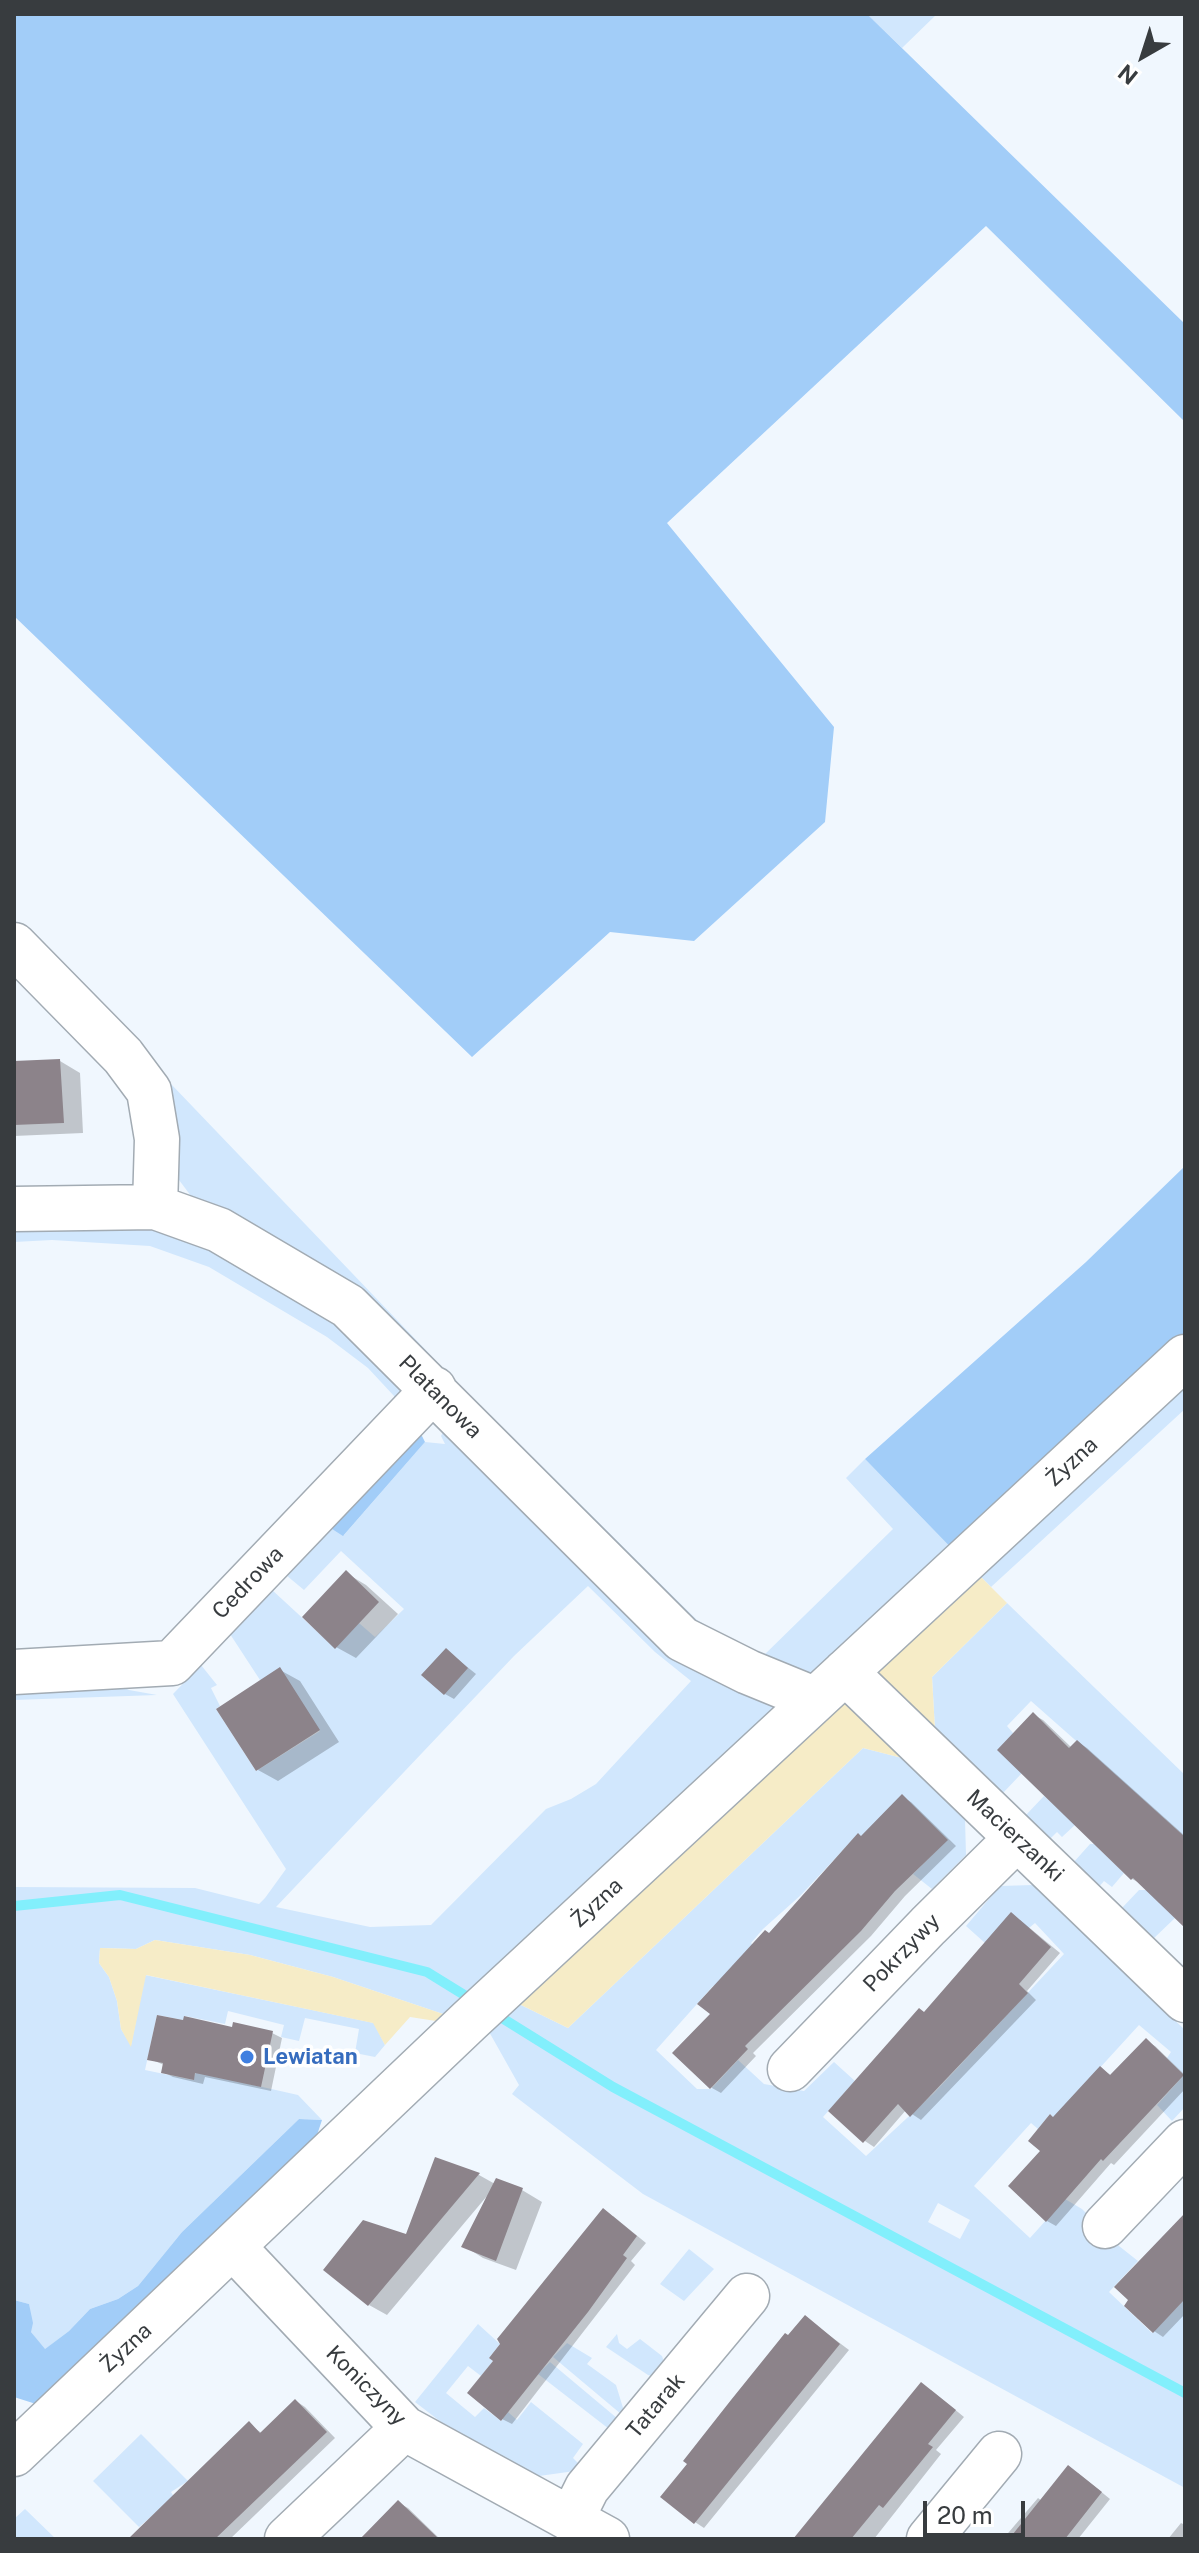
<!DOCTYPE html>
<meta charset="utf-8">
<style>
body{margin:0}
#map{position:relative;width:1199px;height:2553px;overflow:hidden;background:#f0f7fe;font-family:"Public Sans",sans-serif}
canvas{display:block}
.frame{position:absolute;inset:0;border:16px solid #383c3f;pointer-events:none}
.north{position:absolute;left:1103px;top:16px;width:80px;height:80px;-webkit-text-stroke:6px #fff;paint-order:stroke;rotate:219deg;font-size:22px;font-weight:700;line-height:32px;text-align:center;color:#383c3f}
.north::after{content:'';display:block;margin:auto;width:28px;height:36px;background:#383c3f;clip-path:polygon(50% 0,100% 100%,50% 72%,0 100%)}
.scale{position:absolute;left:923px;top:2501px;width:102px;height:36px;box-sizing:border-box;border:4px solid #383c3f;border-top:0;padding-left:10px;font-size:24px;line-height:28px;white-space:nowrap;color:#383c3f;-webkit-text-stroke:6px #fff;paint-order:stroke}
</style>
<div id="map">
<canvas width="1199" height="2553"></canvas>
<div class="frame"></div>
<div class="north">N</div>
<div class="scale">20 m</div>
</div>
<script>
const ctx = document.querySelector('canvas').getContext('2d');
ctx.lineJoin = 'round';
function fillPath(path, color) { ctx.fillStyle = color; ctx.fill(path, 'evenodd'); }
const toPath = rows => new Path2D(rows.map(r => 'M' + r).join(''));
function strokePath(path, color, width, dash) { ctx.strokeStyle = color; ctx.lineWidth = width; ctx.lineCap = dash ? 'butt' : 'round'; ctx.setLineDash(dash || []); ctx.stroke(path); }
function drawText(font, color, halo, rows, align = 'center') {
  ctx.font = font + ' "Public Sans",sans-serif'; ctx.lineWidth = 7; ctx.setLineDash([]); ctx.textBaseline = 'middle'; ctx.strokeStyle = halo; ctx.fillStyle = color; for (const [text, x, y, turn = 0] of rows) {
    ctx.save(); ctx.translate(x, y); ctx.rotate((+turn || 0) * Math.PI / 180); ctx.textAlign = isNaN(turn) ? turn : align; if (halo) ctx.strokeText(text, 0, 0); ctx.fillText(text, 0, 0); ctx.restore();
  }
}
fillPath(toPath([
 [867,14,937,14,902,48],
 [14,920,441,1366,697,1620,761,1658,893,1529,846,1478,865,1459,959,1556,836,1666,798,1681,693,1624,191,1196,179,1180,169,1092,14,927],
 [14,1220,152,1222,222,1246,341,1314,404,1384,400,1397,395,1407,394,1396,368,1368,327,1337,209,1267,150,1246,52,1240,14,1242],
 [1185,1382,1185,1409,991,1587,979,1575],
 [445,1428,784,1704,452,2017,333,1977,250,1955,155,1940,136,1949,100,1948,99,1963,109,1977,117,2001,121,2029,131,2045,145,1975,374,2023,385,2045,375,2057,355,2053,359,2029,305,2018,299,2041,281,2037,284,2025,228,2011,225,2024,185,2016,183,2020,157,2015,145,2070,193,2080,196,2072,298,2095,322,2120,299,2119,182,2232,138,2286,118,2299,90,2309,69,2331,44,2350,31,2332,29,2304,14,2300,14,1887,195,1888,259,1904,265,1898,286,1869,173,1694,201,1665,217,1685,211,1688,220,1706,216,1709,256,1771,320,1731,260,1680,230,1634,271,1589,335,1648,359,1623,375,1637,404,1609,341,1551,304,1590,286,1575,329,1527,344,1535,425,1442,445,1444,441,1436],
 [588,1586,655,1652,691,1681,596,1784,571,1799,546,1809,431,1925,370,1927,276,1907,514,1656],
 [1007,1603,1185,1775,1185,1837,1031,1701,1007,1726,1013,1733,1022,1773,1002,1794,935,1730,932,1677],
 [14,1677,112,1682,129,1690,157,1695,14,1700],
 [863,1748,906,1759,965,1819,966,1855,932,1889,913,1874,947,1840,861,1836,858,1834,801,1895,763,1929,751,1943,756,1948,725,1983,713,1986,656,2050,697,2089,711,2089,738,2060,764,2084,804,2091,834,2062,855,2081,823,2117,866,2156,934,2093,1064,1954,1035,1923,1029,1928,985,1943,966,1926,1000,1886,1033,1885,1185,2030,1185,2107,1172,2121,1157,2105,1184,2075,1167,2058,1171,2052,1139,2025,1054,2118,1050,2114,1038,2129,1031,2123,974,2186,1030,2238,1065,2199,1082,2209,1101,2228,1105,2226,1119,2246,1138,2261,1109,2292,1152,2333,1185,2299,1185,2488,643,2194,512,2094,519,2085,488,2030,519,2004,568,2028],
 [938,2203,970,2220,960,2239,928,2222],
 [1044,1796,1076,1824,1062,1837,1057,1832,1049,1840,1025,1816],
 [1090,1844,1094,1844,1124,1873,1112,1887,1104,1881,1098,1888,1073,1863],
 [1139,1890,1147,1890,1175,1918,1152,1940,1121,1909],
 [689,2249,714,2269,684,2301,660,2284],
 [478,2324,500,2344,489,2358,493,2361,481,2376,468,2366,446,2393,475,2417,484,2408,501,2421,508,2412,517,2420,531,2402,583,2444,573,2458,580,2465,575,2471,539,2476,441,2422,415,2402],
 [617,2334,619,2343,627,2349,640,2339,662,2356,664,2362,655,2377,648,2375,606,2347],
 [567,2343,592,2358,587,2364,616,2385,624,2411,621,2414,553,2357],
 [550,2362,618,2419,609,2429,538,2374],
 [141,2434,188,2481,171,2492,174,2497,139,2527,93,2481],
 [25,2509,56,2539,14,2539,14,2519]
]), '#d1e7fd');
fillPath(toPath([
 [14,14,867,14,1185,324,1185,422,986,226,667,523,834,727,825,822,694,941,610,932,472,1057,14,616],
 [1185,1166,1185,1346,959,1556,865,1459,1086,1262],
 [419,1430,425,1442,343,1536,329,1527],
 [299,2119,322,2120,316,2138,36,2404,14,2397,14,2300,29,2304,33,2323,31,2332,45,2349,69,2331,90,2309,118,2299,138,2286,182,2232]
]), '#a2cdf8');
fillPath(toPath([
 [979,1575,1007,1603,932,1677,935,1730,875,1672],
 [844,1703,906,1759,863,1748,568,2028,519,2004],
 [155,1940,250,1955,333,1977,452,2017,444,2026,436,2021,410,2017,385,2045,373,2023,146,1975,131,2047,121,2029,117,2001,109,1977,99,1963,100,1948,136,1949]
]), '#f6ecc7');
fillPath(toPath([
 [60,1061,80,1073,83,1133,14,1136,14,1063],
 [346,1573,366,1585,398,1614,356,1658,336,1647],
 [446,1650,476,1674,454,1699,445,1694],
 [280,1670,300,1681,339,1742,278,1781,258,1770],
 [1034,1715,1043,1720,1072,1748,1078,1742,1087,1748,1185,1836,1185,1925,1142,1884,1132,1879,1000,1750],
 [902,1797,911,1802,956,1846,905,1896,871,1936,753,2053,756,2056,721,2093,712,2088,675,2053,713,2013,770,1935],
 [1020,1920,1060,1953,1027,1991,1036,2000,921,2120,906,2110,874,2147,865,2141,831,2111],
 [272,2033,282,2038,271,2091,205,2077,203,2084,173,2077,163,2072,164,2065,150,2059],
 [1146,2041,1155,2046,1185,2075,1185,2089,1114,2165,1111,2163,1056,2226,1047,2221,1043,2151,1055,2119,1100,2068,1112,2076],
 [436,2159,479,2175,495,2184,522,2190,542,2202,516,2270,483,2258,464,2246,487,2196,387,2315,369,2305,408,2236],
 [613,2216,646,2243,631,2261,635,2265,512,2424,502,2419],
 [1185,2218,1185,2314,1163,2337,1154,2331],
 [805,2317,849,2350,704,2528,695,2522],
 [931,2390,964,2417,936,2450,941,2454,874,2539,795,2539],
 [296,2401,305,2407,335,2438,230,2539,129,2539,249,2424,263,2434],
 [1078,2473,1110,2499,1078,2539,1003,2539,1038,2498,1042,2501],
 [399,2503,408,2508,440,2539,363,2539],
 [1181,2523,1185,2525,1185,2539,1168,2539]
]), '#0003');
strokePath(toPath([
 [14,1906,120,1895,427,1972,474,2001],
 [494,2013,613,2087,1185,2393]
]), '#82effc', 10);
fillPath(toPath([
 [60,1059,64,1123,14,1125,14,1061],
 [346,1570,379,1602,335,1649,302,1617],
 [446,1648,468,1668,444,1695,421,1675],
 [280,1667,320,1730,256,1771,216,1709],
 [1033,1712,1069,1748,1077,1740,1185,1837,1185,1928,1133,1878,1131,1880,997,1750],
 [902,1794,948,1840,895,1891,861,1931,745,2046,748,2049,710,2089,672,2053,710,2014,697,2004,765,1930,769,1933,858,1833,861,1836],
 [1011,1912,1051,1947,1019,1984,1028,1993,910,2117,898,2104,863,2143,828,2111,919,2008,924,2012],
 [157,2015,183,2020,184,2016,232,2027,233,2022,273,2031,261,2087,195,2073,194,2080,161,2073,163,2063,147,2060],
 [1146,2038,1184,2075,1103,2161,1101,2159,1046,2222,1008,2186,1040,2151,1028,2141,1050,2114,1053,2117,1100,2066,1110,2075],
 [435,2157,480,2173,368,2306,323,2270,363,2220,406,2234],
 [496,2178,523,2188,496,2261,461,2247],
 [603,2208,637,2236,623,2255,627,2258,588,2312,501,2421,467,2393,493,2361,489,2358,500,2344,497,2339],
 [1185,2213,1185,2299,1153,2333,1124,2306,1128,2300,1114,2287],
 [805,2315,840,2344,694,2524,660,2497,687,2464,683,2461,731,2400,785,2333,788,2335],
 [921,2382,956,2410,928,2444,933,2447,883,2508,879,2505,851,2539,793,2539],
 [295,2399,327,2432,215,2539,128,2539,249,2421,260,2433],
 [1068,2465,1102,2492,1065,2539,1009,2539],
 [398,2500,439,2539,360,2539]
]), '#8c838a');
const minor = toPath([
 [14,945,123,1056,149,1091,157,1139,155,1207],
 [14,1209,155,1207,219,1230,348,1306,682,1639,748,1672,814,1699],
 [14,1672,172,1663,434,1389],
 [845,1672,1185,2000],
 [790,2069,928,1926,1016,1839],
 [1105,2226,1185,2142],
 [234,2248,404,2428,607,2539],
 [14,2454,469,2021,1185,1357],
 [571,2520,587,2488,747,2296],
 [287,2539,404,2428],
 [929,2539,999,2454]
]);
strokePath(minor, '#a2abb3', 47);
strokePath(minor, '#fff', 44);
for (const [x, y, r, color] of [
 [247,2057,8,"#3f7fe0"]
]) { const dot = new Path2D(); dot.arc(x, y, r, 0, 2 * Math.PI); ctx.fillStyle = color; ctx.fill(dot); strokePath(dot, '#fff', 3); }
drawText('22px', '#383c3f', '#fff', [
 ["Platanowa",440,1397,45],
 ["Żyzna",1072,1462,-43],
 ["Cedrowa",248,1583,-46],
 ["Macierzanki",1015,1836,43],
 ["Żyzna",597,1903,-43],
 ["Pokrzywy",902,1953,-46],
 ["Żyzna",126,2348,-43],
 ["Koniczyny",366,2386,45],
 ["Tatarak",656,2406,-50]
]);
drawText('bold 22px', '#366cbe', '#fff', [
 ["Lewiatan",263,2057]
], 'left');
</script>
